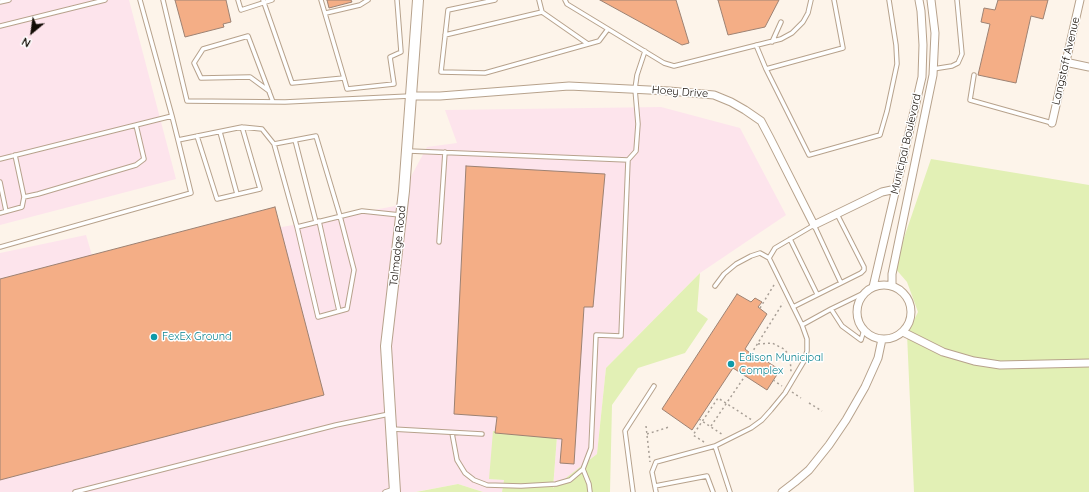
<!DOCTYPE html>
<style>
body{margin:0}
#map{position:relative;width:1089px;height:492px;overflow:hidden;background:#fdf4ea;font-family:Quicksand,sans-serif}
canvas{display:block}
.north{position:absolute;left:12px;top:12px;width:40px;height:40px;-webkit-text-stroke:3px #fff;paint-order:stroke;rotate:209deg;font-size:11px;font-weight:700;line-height:16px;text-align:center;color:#130c05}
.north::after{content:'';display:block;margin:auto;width:14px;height:18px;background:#130c05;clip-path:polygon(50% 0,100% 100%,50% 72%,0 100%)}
</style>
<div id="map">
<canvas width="1089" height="492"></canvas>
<div class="north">N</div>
</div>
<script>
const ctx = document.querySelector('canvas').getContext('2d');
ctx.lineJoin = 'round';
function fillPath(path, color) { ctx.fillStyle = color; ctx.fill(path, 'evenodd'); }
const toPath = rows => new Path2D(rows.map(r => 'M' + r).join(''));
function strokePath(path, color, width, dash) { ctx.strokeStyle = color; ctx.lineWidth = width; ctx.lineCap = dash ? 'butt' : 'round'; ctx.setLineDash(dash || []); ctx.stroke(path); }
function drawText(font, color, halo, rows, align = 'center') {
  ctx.font = font + ' Quicksand,sans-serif'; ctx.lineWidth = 3; ctx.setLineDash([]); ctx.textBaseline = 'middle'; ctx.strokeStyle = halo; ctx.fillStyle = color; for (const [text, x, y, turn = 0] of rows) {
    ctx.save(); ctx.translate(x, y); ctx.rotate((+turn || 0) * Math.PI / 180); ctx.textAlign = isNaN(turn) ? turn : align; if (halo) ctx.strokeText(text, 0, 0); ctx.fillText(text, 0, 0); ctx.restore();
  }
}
fillPath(toPath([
 [0,0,129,0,176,179,0,225],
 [661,107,740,128,786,215,700,273,606,368,597,454,553,489,557,436,490,479,504,480,502,492,483,492,458,484,415,492,0,492,0,253,86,235,94,262,395,206,427,147,457,143,445,110]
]), '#fde4ec');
fillPath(toPath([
 [931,159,1089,185,1089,492,914,492,907,334,918,312,907,282,894,267],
 [700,273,697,311,708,319,685,353,638,368,612,405,610,492,502,492,504,480,489,479,493,431,557,436,553,488,597,454,606,368],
 [458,484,483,492,416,492]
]), '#e2f0b5');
const building = toPath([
 [175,0,226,0,231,22,223,24,224,27,185,37,175,0],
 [327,0,351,0,352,2,329,8,327,0],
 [600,0,676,0,689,43,682,45,600,0],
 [718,0,779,0,765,27,728,35,718,0],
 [998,0,1048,0,1043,19,1031,16,1016,83,978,75,990,24,981,22,984,8,995,10,998,0],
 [466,166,605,174,593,307,584,307,574,464,560,463,562,439,495,433,497,417,454,414,466,166],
 [275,207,324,395,0,480,0,279,275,207],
 [737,294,751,302,755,298,762,302,758,307,767,314,745,349,755,357,757,355,780,370,767,390,733,368,692,430,662,409,737,294]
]);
fillPath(building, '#f4ae86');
strokePath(building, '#9d8273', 1);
const lane = toPath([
 [163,0,187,101,285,102,410,96],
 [238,0,241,10,272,0],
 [263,0,292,83,344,78,321,0],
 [495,0,448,10,441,72,485,73,599,41,608,29],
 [539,0,542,12,588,44],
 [565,0,567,4,664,63,674,66,781,39,792,33,803,22,808,13,811,0],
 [0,2,9,0],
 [326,13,360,5,368,0],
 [0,26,105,0],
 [445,35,542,12],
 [772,42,781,22],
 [756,45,766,69,843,48,834,0],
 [766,69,809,155,880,135,887,111,897,64,896,45,889,0],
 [933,69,952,66,958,63,962,54,957,0],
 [974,75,970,100,1052,123],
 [344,78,347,89,394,84,390,57,401,52,397,0],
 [269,91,250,77,201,78,194,63,203,49,248,36,273,102],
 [172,116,178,140,242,127,262,129,274,144,297,227,318,317,347,309,354,270,340,216,316,136,274,144],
 [220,132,237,194],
 [197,136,217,199,260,189,242,127],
 [295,140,316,222],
 [409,151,628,160,621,336,596,335,591,448,583,469,570,480,556,484,521,486,487,485,474,480,465,473,457,460,452,433],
 [15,155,24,197,38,194,136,165,144,159,136,125],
 [0,159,172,116,140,0],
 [628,160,636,151,638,124,635,89,637,75,645,51],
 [0,182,6,211],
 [0,213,22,207,24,197],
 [319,221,339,311],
 [297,227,362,211,400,215],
 [790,239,817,294],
 [439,242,445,152],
 [0,247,191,193,178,140],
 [715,286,724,274,736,264,751,256,760,253,769,258],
 [793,307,861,273,864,270,864,267,837,214],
 [831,309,842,326,861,340,864,330],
 [802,325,769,258,775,248,814,225,841,283],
 [392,429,482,434],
 [715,446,730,492],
 [583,469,589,484,590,492],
 [655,486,707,476,713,492],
 [75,492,336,425,389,414],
 [385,492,394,489],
 [633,492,625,431,654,386],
 [656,492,652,472,656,462,715,446,751,428,762,420,771,410,785,393,804,361,807,351,807,339,802,325,831,309,866,292]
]);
const street = toPath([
 [1065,62,1089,67],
 [411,96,440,96,569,86,669,91,714,95,731,102,745,110,761,121,770,138,814,225,882,192,896,189],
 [1052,123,1080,0],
 '857 312a27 27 0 1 1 54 0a27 27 0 1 1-54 0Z',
 [892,286,892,274,933,75,935,33,931,0],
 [873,287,922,77,923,45,921,11,919,0],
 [903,332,943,352,974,361,1000,365,1089,363],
 [782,492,795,482,809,470,829,445,846,420,865,387,878,358,882,339]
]);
const secondary = toPath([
 [395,492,386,346,404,191,418,0]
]);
strokePath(lane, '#b7a28c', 5.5);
strokePath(street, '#b7a28c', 9);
strokePath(secondary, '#b7a28c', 12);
strokePath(toPath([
 [760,308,774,285],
 [758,344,772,343,784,349,790,356,791,372],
 [751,354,783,303],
 [773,380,782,386],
 [792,392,801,398],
 [809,403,822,411],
 [699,419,723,435],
 [646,426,650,462],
 [711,426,745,376],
 [647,434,669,427],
 [704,442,693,435,718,398,752,420]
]), '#a89f96', 1.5, [2, 3]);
strokePath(lane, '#fff', 3.5);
strokePath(street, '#fff', 7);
strokePath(secondary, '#fff', 10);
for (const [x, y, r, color] of [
 [154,337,4,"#0f9aa8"],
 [731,364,4,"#0f9aa8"]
]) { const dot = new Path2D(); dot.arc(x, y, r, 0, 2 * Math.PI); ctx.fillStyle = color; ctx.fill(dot); strokePath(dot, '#fff', 1.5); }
drawText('11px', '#130c05', '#fff', [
 ["Langstaff Avenue",1066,61,-77],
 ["Hoey Drive",680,92,4],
 ["Municipal Boulevard",906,144,-77],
 ["Talmadge Road",398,246,-84]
]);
drawText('11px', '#0d838f', '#fff', [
 ["FexEx Ground",162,337],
 ["Edison Municipal",739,358],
 ["Complex",739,371]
], 'left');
</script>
